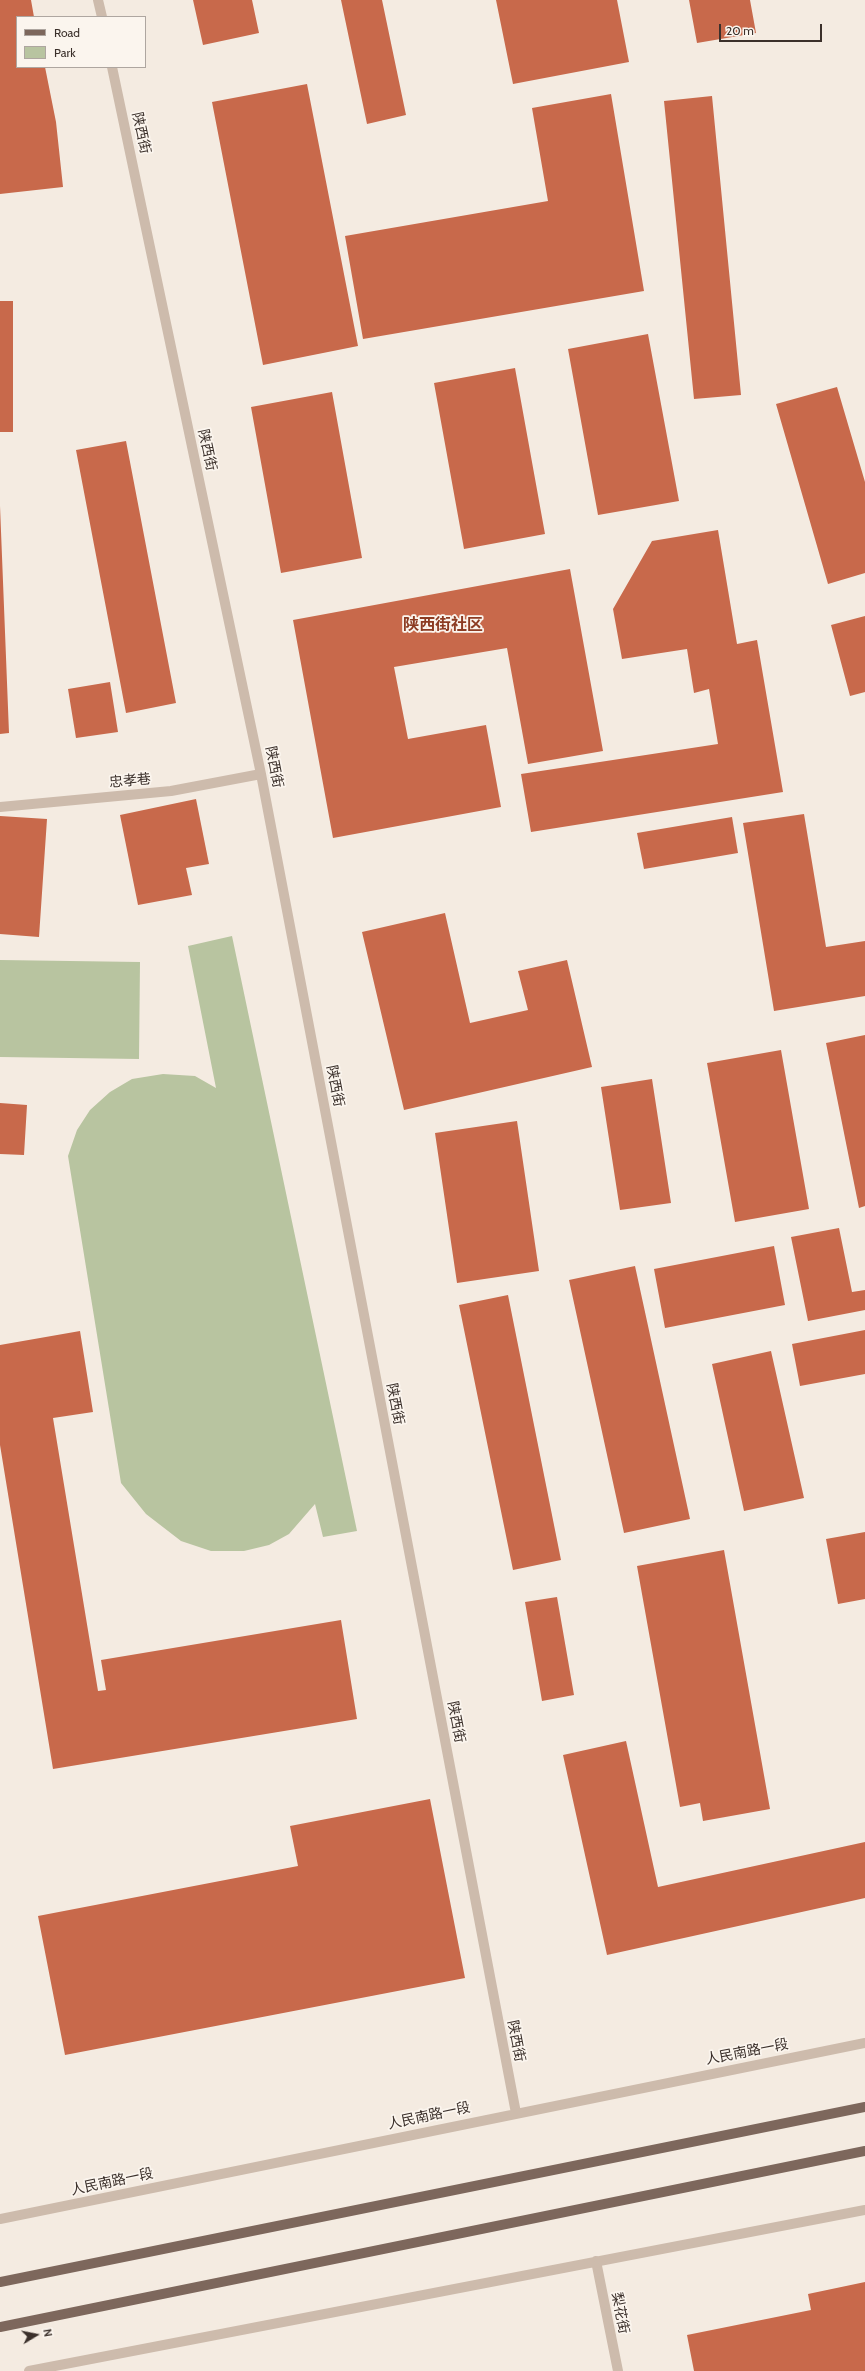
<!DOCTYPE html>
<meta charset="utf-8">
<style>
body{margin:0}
#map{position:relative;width:865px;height:2371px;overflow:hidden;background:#f4ebe1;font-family:Cabin,sans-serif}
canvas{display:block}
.legend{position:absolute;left:16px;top:16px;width:130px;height:52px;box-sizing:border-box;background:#fbf5ee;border:1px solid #aea6a0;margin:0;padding:5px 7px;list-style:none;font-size:12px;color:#3b302b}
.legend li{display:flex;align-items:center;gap:8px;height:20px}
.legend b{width:20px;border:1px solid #aea6a0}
.north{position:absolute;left:16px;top:2315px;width:40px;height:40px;-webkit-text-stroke:3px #fbf5ee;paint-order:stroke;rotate:80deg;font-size:11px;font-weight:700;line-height:16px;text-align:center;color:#3b302b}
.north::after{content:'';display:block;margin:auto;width:14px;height:18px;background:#3b302b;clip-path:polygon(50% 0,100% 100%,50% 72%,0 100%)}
.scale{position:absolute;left:719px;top:24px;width:103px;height:18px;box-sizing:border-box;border:2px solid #3b302b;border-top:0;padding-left:5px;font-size:12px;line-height:14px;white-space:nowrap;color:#3b302b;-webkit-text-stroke:3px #fbf5ee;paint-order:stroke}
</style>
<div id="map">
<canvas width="865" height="2371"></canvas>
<ul class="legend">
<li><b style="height:5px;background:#7d675c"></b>Road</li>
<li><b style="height:11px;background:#b8c4a0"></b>Park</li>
</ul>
<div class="north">N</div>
<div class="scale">20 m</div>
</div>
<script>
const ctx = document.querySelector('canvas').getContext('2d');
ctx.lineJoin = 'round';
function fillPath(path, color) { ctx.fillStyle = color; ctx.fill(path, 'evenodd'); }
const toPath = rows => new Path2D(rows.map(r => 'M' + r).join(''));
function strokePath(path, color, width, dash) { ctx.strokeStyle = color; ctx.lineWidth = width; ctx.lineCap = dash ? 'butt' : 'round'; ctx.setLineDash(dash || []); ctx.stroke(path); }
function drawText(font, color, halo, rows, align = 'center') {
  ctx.font = font + ' Cabin,"Noto Sans SC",sans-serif'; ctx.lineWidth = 3.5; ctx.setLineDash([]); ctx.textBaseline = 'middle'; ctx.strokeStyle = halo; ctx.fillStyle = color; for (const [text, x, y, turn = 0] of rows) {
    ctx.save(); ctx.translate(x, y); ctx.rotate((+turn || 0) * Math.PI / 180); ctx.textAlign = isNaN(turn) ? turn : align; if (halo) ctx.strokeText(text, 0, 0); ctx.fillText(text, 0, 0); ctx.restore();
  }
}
fillPath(toPath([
 [232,936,357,1531,323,1537,315,1504,289,1534,269,1545,244,1551,211,1551,181,1541,146,1514,121,1483,68,1156,77,1130,90,1110,110,1092,132,1079,163,1074,195,1076,216,1088,188,946],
 [0,960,140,962,139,1059,0,1057]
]), '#b8c4a0');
fillPath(toPath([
 [0,0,31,0,34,17,17,17,17,67,45,67,56,122,63,187,0,194],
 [193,0,252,0,259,33,203,45],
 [341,0,382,0,406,115,367,124],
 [496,0,617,0,629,62,513,84],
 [689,0,750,0,756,33,697,43],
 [307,84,358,346,263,365,212,102],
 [611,94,644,291,363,339,345,236,548,201,532,108],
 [712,96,741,395,694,399,664,101],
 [0,301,13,301,13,432,0,432],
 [648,334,679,501,598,515,568,349],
 [515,368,545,534,464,549,434,383],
 [837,387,865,482,865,573,828,584,776,404],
 [332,392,362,558,281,573,251,407],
 [126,441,176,703,126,713,76,450],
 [0,506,9,733,0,734],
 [718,530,737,644,757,640,783,792,531,832,521,774,718,744,709,689,694,693,687,649,622,659,613,609,652,541],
 [570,569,603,751,528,764,507,648,394,667,408,739,486,725,501,807,333,838,293,620],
 [865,616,865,692,850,696,831,625],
 [110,682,118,732,76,738,68,689],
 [196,799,209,864,186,868,192,895,138,905,120,815],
 [804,814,826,947,865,941,865,996,774,1011,743,823],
 [0,816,47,819,39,937,0,934],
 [732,817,738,853,644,869,637,833],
 [445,913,470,1023,528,1010,518,971,567,960,592,1067,404,1110,362,932],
 [865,1035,865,1206,859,1208,826,1043],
 [781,1050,809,1209,735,1222,707,1063],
 [652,1079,671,1203,620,1210,601,1087],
 [0,1103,27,1105,24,1155,0,1154],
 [517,1121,539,1271,457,1283,435,1133],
 [839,1228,852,1292,865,1290,865,1310,808,1321,791,1237],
 [774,1246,785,1305,665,1328,654,1269],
 [635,1266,690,1519,624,1533,569,1280],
 [508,1295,561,1560,513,1570,459,1305],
 [865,1330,865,1374,800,1386,792,1344],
 [80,1331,93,1412,53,1418,98,1691,106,1690,101,1660,341,1620,357,1719,53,1769,0,1445,0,1345],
 [771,1351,804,1498,744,1511,712,1364],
 [865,1532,865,1599,838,1604,826,1539],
 [724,1550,770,1809,703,1821,700,1803,680,1807,637,1566],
 [557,1597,574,1695,542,1701,525,1602],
 [626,1741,658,1887,865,1842,865,1898,607,1955,563,1755],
 [430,1799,465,1978,65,2055,38,1916,298,1866,290,1826],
 [865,2282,865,2371,694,2371,687,2335,811,2310,808,2294]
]), '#c8694b');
strokePath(toPath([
 [98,0,102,17],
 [112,67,261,774,516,2113],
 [0,807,171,791,261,774],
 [0,2219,865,2043],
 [596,2261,618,2371],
 [29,2371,865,2210]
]), '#cdbbac', 10);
strokePath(toPath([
 [0,2282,865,2107],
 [0,2327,865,2151]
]), '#7d675c', 10);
drawText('14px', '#3b302b', '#fbf5ee', [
 ["陕西街",141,133,78],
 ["陕西街",207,450,78],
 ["陕西街",274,767,79],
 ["忠孝巷",130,781,-5],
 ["陕西街",335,1086,79],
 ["陕西街",395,1404,79],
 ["陕西街",456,1722,79],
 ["陕西街",516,2041,79],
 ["人民南路一段",747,2052,-11],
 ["人民南路一段",429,2116,-12],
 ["人民南路一段",112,2182,-12],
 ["梨花街",620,2313,79]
]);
drawText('bold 16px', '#8c3b22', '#fbf5ee', [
 ["陕西街社区",443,625]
]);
</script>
